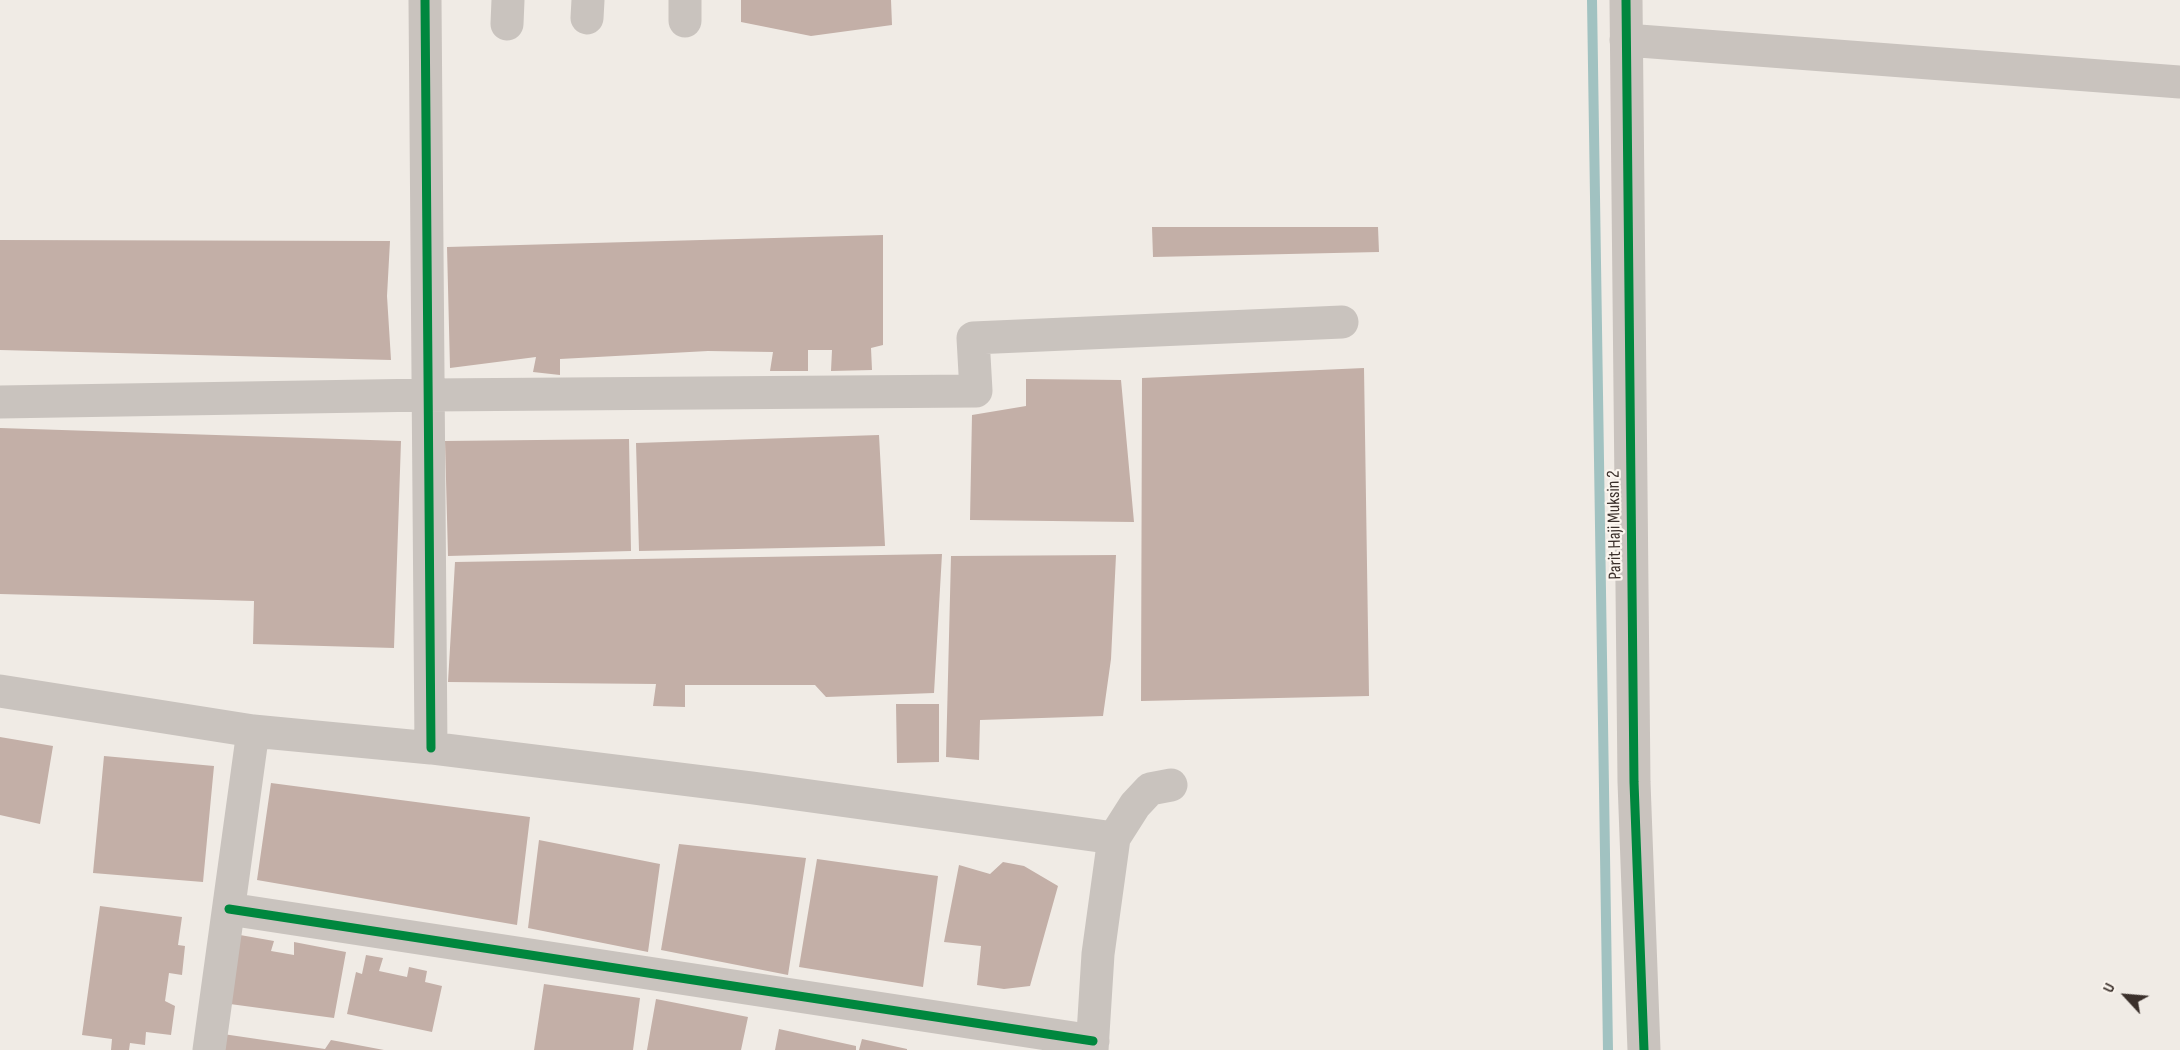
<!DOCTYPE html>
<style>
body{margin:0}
#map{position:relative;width:2180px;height:1050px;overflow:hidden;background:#f0ebe5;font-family:"Sofia Sans Condensed",sans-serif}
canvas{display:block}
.north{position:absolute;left:2096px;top:966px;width:60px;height:60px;-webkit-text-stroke:4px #fbf5ee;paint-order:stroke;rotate:296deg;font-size:16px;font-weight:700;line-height:24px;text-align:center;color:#3b302b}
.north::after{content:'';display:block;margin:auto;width:21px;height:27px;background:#3b302b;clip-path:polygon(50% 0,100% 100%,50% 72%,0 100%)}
</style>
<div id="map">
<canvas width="2180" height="1050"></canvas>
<div class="north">U</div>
</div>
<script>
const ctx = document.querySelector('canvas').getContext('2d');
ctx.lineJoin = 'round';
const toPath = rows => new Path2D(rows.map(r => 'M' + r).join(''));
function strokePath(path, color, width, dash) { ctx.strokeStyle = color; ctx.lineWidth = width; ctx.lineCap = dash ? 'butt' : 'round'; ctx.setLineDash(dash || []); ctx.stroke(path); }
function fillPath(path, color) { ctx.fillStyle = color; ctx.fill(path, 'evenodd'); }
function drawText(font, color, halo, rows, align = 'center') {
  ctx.font = font + ' "Sofia Sans Condensed",sans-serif'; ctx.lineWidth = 4.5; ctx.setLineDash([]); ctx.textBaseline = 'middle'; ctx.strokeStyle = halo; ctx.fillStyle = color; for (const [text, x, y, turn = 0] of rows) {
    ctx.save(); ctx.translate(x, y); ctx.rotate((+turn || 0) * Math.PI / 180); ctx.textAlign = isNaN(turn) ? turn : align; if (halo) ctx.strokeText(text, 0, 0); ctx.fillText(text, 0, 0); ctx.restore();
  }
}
strokePath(toPath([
 [1592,0,1608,1050]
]), '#a1c2c1', 10);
fillPath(toPath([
 [741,0,891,0,892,25,811,36,741,22],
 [1152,227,1378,227,1379,252,1153,257],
 [883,235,883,345,871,348,872,370,831,371,832,350,808,350,808,371,770,371,773,352,708,351,560,359,560,375,533,372,536,357,450,368,447,247],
 [0,240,390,241,387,296,391,360,0,350],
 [1364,368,1369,696,1141,701,1142,378],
 [1026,379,1121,380,1134,522,970,520,972,415,1026,406],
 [0,428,401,441,394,648,253,644,254,601,0,594],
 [879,435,885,546,639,551,636,443],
 [629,439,631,551,448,556,445,441],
 [942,554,934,693,826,697,815,685,685,685,685,707,653,706,656,684,448,682,455,562],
 [1116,555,1111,659,1103,716,980,720,979,760,946,757,951,556],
 [896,704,939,704,939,762,897,763],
 [0,737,53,746,40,824,0,815],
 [104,756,214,766,203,882,93,873],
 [271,783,530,817,517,925,257,880],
 [539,840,660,864,648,952,528,928],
 [679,844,806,858,788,975,661,950],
 [817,859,938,876,923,987,799,967],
 [1003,862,1024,866,1058,886,1030,986,1004,989,977,985,981,946,944,942,959,865,990,874],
 [100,906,182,917,178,945,185,946,182,975,169,973,165,1001,175,1006,171,1035,146,1032,145,1045,130,1043,129,1050,111,1050,112,1039,82,1035],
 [240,935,274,941,271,951,294,955,294,942,346,952,334,1018,230,1004],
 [366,955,383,958,379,971,407,977,409,967,427,971,425,982,442,986,432,1032,347,1014,356,972,362,974],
 [544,984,640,998,633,1050,534,1050],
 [656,999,748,1017,741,1050,647,1050],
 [779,1029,856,1046,856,1050,775,1050],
 [223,1034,325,1049,331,1040,384,1050,220,1050],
 [862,1039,907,1049,907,1050,859,1050]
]), '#c3afa7');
strokePath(toPath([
 [425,0,431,748],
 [1626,0,1634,782,1644,1050],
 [587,18,588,0],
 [685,21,685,0],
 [507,24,508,0],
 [1626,40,2180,82],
 [0,402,428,395,976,391,973,338,1342,322],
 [0,691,253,731,431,748,753,788,1114,838,1135,805,1150,789,1171,785],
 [229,909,1093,1041],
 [209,1050,253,731],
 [1092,1050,1098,954,1114,838]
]), '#c9c3be', 33);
strokePath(toPath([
 [425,0,431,748],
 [1626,0,1634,782,1644,1050],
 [229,909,1093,1041]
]), '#00873e', 9);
drawText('18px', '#3b302b', '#fbf5ee', [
 ["Parit Haji Muksin 2",1615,525,-91]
]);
</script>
